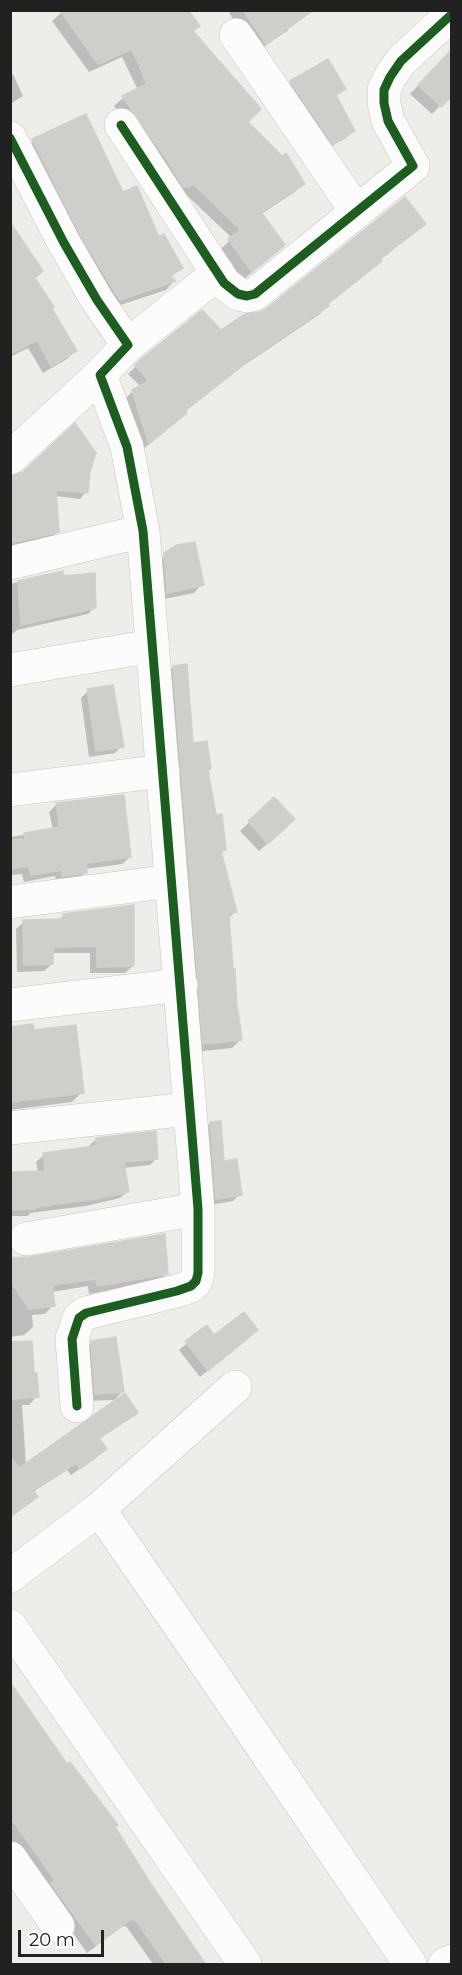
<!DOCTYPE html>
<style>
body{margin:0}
#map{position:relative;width:462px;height:1975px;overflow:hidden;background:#efedea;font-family:Montserrat,sans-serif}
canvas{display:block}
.frame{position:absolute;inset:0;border:12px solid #212121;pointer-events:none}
.scale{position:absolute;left:18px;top:1930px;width:86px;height:27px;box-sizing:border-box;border:3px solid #212121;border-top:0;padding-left:8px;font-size:18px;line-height:21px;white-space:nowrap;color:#212121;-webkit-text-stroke:4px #fff;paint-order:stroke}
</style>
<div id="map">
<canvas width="462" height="1975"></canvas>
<div class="frame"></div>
<div class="scale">20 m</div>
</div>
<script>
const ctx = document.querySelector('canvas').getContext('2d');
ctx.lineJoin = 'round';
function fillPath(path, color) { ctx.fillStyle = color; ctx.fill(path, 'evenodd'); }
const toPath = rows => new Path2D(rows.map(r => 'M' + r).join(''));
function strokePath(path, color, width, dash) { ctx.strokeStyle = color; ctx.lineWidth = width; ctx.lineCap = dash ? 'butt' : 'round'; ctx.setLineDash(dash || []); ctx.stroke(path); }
fillPath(toPath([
 [64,10,191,32,246,122,303,183,295,192,261,214,283,245,243,280,221,249,232,238,160,170,114,106,123,98,138,90,122,57,89,72,52,21],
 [232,10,288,10,295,22,287,31,256,52,229,13],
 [452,51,452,94,432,114,410,94],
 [13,74,23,96,10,104,10,75],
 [291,83,344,88,335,97,353,131,346,138,325,150,284,90],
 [85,116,122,194,181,268,170,278,174,281,166,290,111,308,24,149,33,141],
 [424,224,326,305,320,314,243,366,184,412,178,420,142,450,125,399,132,392,141,387,128,374,142,360,221,332,260,314],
 [10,225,34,278,75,351,67,359,43,373,28,348,10,357],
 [31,466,88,472,86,492,80,499,55,496,58,531,51,538,10,548,10,477,15,478],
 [165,555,202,584,194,593,159,600,156,563],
 [62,572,62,578,94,608,88,614,17,630,10,636,10,584],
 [173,667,192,745,210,769,207,772,214,817,225,850,220,854,236,911,228,919,236,1012,240,1040,232,1048,195,1052,165,675],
 [88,691,122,746,115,753,89,757,81,698],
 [274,799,285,828,259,851,240,831],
 [56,805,130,857,122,864,85,869,86,872,78,880,56,883,55,876,24,882,22,874,10,875,10,837,53,830,49,812],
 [64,915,133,966,125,973,90,973,90,953,51,953,52,964,44,971,17,972,16,929,24,922,58,921],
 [10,1028,33,1031,82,1092,72,1102,10,1110],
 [210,1123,222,1163,240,1194,233,1201,209,1205,203,1130],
 [96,1139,157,1158,150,1165,123,1168,128,1191,120,1198,86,1206,30,1213,28,1216,10,1216,10,1174,38,1173,36,1162,44,1155,89,1149,89,1146],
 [10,1260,167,1273,158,1282,89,1294,88,1286,52,1292,53,1305,45,1314,32,1315,33,1327,24,1335,10,1337],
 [207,1327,214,1337,249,1337,200,1377,179,1350],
 [92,1342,123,1391,114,1400,87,1401,83,1351],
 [10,1344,32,1375,37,1396,29,1405,22,1405,26,1465,136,1412,128,1420,99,1439,105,1449,97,1457,71,1475,67,1470,33,1492,36,1497,10,1518],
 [10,1683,67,1767,113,1828,204,1964,153,1964,126,1926,124,1927,123,1926,87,1953,44,1892,10,1838]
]), '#0003');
const building = toPath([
 [60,10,188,10,200,26,193,31,261,109,248,122,282,156,286,153,305,184,261,212,285,245,252,272,228,239,241,230,193,184,190,187,183,187,168,161,122,96,147,84,132,49,98,64,60,10],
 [243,10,314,10,266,44,243,10],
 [452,49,452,96,441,107,418,85,452,49],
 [328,59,346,89,336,95,355,131,333,144,290,81,328,59],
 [86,114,123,192,137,186,159,237,164,234,183,268,170,276,176,281,120,300,80,234,32,139,86,114],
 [405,197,426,224,380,259,382,261,328,304,329,306,252,358,185,411,187,413,149,444,132,390,149,381,135,365,141,359,202,310,221,330,245,314,260,312,266,309,405,197],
 [10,222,43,271,35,278,54,307,52,309,77,351,51,366,37,340,10,354,10,222],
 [75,423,96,453,90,472,88,493,56,490,59,532,10,543,10,476,23,472,75,423],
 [195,542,204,585,167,593,164,553,177,545,195,542],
 [63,571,64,576,95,573,96,608,21,625,18,581,63,571],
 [187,664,193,743,207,741,211,769,208,770,216,815,222,814,226,850,221,851,237,912,229,914,233,969,235,969,237,1010,238,1010,242,1040,203,1044,173,666,187,664],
 [113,685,124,747,96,751,87,689,113,685],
 [124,795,131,857,86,863,87,873,62,876,62,870,31,875,29,866,10,869,10,840,25,839,24,833,60,827,56,803,124,795],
 [274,797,295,819,268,844,248,821,274,797],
 [134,905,134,966,97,967,97,946,53,947,53,964,24,965,23,920,63,919,63,914,134,905],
 [33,1024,34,1030,76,1025,84,1093,10,1102,10,1027,33,1024],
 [221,1121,224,1161,237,1159,242,1195,216,1199,210,1122,221,1121],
 [156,1131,158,1159,124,1162,129,1192,95,1199,36,1207,36,1209,10,1210,11,1172,45,1171,43,1153,96,1146,96,1138,156,1131],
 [165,1234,168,1274,97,1286,96,1279,52,1285,55,1306,29,1309,10,1280,10,1258,29,1257,165,1234],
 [244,1312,258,1330,208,1371,185,1341,207,1325,214,1335,244,1312],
 [116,1337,124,1392,95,1394,91,1341,116,1337],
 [32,1341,34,1373,37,1373,39,1397,10,1399,10,1342,32,1341],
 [125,1393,138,1413,99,1438,107,1449,80,1469,76,1463,33,1490,38,1497,10,1517,10,1457,19,1468,125,1393],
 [10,1682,67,1764,70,1762,118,1825,115,1827,151,1884,206,1965,167,1965,135,1919,133,1920,132,1919,96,1945,51,1883,55,1880,10,1817,10,1682]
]);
fillPath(building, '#d0cecb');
strokePath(building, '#d2cfcc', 1.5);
const minor = toPath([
 [236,35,357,212],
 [121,125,224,283,238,294,247,296,255,294,413,166,388,121,384,103,384,90,390,77,401,61,452,14],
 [10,138,64,243,97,300,128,345,100,375,127,447,143,531,198,1209,198,1273,196,1281,191,1286,177,1291,86,1313,79,1318,72,1339,77,1406],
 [128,345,218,273],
 [10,458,100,375],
 [10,563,143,531],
 [10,670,153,646],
 [10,790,163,771],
 [10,902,171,881],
 [10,1005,181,985],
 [10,1128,189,1109],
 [26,1239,198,1209],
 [99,1509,219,1683,410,1964],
 [10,1576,99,1509,235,1387],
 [10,1626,245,1964],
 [10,1858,58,1926],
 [445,1964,452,1961]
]);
strokePath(minor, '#c5c4c2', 34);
strokePath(minor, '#fdfcfc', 33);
strokePath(toPath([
 [121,125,224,283,238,294,247,296,255,294,413,166,388,121,384,103,384,90,390,77,401,61,452,14],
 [10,138,64,243,97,300,128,345,100,375,127,447,143,531,198,1209,198,1273,196,1281,191,1286,177,1291,86,1313,79,1318,72,1339,77,1406]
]), '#1b5e20', 9);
</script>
